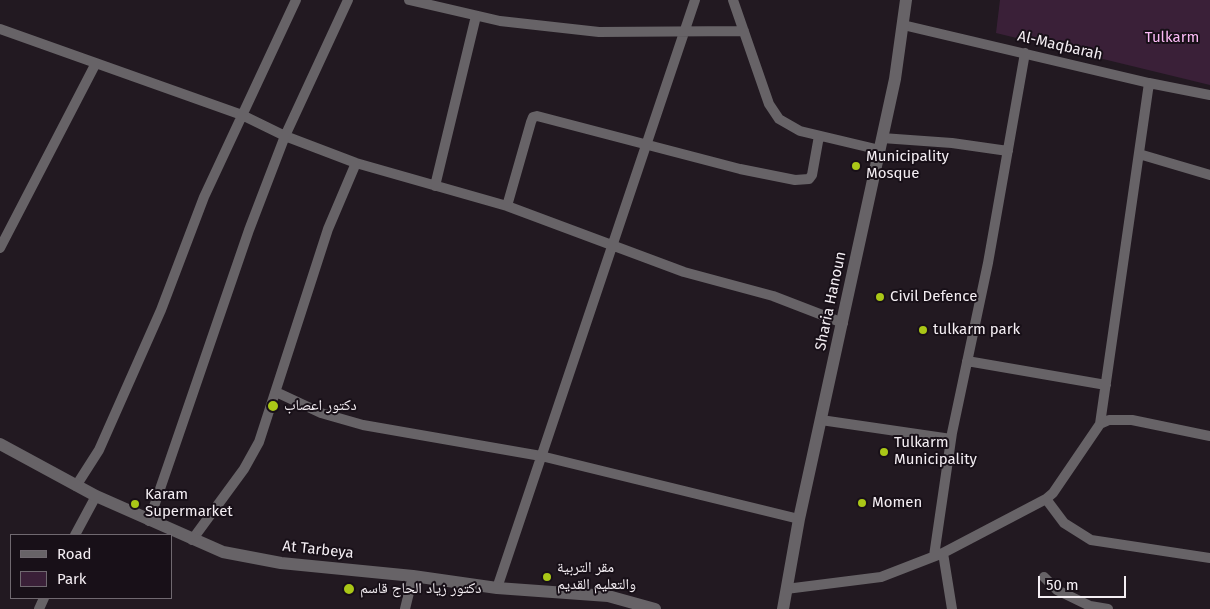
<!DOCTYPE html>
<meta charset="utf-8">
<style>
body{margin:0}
#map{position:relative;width:1210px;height:609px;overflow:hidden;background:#221921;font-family:"Fira Sans",sans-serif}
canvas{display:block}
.legend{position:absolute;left:10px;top:534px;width:162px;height:65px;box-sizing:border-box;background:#181018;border:1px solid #706970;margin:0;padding:6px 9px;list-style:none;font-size:15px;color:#f4eef3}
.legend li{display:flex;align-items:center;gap:10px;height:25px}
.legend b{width:25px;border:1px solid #706970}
.scale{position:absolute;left:1038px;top:576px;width:88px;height:22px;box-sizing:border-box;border:2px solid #f4eef3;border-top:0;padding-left:6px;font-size:15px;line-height:18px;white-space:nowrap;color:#f4eef3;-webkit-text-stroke:4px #181018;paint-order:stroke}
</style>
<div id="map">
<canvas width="1210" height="609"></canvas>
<ul class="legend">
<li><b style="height:6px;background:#676367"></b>Road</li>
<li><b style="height:14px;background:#3a2038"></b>Park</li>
</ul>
<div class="scale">50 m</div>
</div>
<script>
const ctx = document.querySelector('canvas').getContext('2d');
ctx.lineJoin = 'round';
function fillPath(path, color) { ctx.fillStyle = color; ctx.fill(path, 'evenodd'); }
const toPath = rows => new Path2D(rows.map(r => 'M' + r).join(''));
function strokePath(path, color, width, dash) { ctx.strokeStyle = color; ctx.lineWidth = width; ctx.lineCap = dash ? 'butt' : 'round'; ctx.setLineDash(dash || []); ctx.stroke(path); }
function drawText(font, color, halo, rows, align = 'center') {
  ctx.font = font + ' "Fira Sans","Noto Naskh Arabic",sans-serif'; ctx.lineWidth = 4; ctx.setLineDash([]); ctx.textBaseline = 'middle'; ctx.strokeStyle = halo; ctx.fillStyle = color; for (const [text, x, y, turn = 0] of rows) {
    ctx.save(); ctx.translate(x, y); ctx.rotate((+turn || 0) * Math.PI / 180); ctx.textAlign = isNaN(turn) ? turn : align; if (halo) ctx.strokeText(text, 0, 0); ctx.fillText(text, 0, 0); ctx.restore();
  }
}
fillPath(toPath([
 [1000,0,1210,0,1210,85,996,33]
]), '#3a2038');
strokePath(toPath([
 [409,0,500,21,599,32,744,31],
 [733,0,769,104,779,119,800,131,880,150],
 [903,25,1149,83,1210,95],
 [0,29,242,115,285,136,356,163,507,206,684,272,773,296,843,323],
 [882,138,952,143,1008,151],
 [1139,154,1210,175],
 [435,186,476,16],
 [507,206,531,122,533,117,537,116,740,169,795,180,809,179,812,175,819,136],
 [0,248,96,63],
 [967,361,1106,385],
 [276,392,321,413,363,425,541,456,799,519],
 [821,420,951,439],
 [1100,424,1149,83],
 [76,486,99,450,161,310,204,197,296,0],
 [1046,499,1064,523,1091,540,1210,558],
 [149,521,249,230,285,136,348,0],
 [75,535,96,496],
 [192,540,244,469,259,442,328,229,356,163],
 [943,553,952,609],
 [934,556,952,433,988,263,1025,53],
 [1044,577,1057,590,1090,606,1108,609],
 [497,588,695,0],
 [786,589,881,577,943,553,1046,499,1053,493,1100,424,1109,420,1132,420,1210,436],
 [39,609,44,598],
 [405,609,413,576]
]), '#676367', 10);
strokePath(toPath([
 [0,444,96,496,223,552,281,563,413,576,497,588,608,596,655,609],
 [783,609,799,519,895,79,906,0]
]), '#676367', 12);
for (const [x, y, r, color] of [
 [856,166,5,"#aac717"],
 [880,297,5,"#aac717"],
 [923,330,5,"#aac717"],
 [273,406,6,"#aac717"],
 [884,452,5,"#aac717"],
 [862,503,5,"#aac717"],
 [135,504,5,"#aac717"],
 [547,577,5,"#aac717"],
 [349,589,6,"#aac717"]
]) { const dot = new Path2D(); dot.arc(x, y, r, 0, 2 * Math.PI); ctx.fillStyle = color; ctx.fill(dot); strokePath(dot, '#181018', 2); }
drawText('15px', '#fcbbf6', '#181018', [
 ["Tulkarm",1172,38]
]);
drawText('15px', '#f4eef3', '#181018', [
 ["Al-Maqbarah",1060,46,13],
 ["Sharia Hanoun",831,301,-78],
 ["At Tarbeya",318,550,6]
]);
drawText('15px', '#f4eef3', '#181018', [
 ["Municipality",866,157],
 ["Mosque",866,174],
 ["Civil Defence",890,297],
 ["tulkarm park",933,330],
 ["دكتور اعصاب",284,406],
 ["Tulkarm",894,443],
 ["Municipality",894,460],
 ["Karam",145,495],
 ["Supermarket",145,512],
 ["Momen",872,503],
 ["مقر التربية",557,568],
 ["والتعليم القديم",557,585],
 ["دكتور زياد الحاج قاسم",360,589]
], 'left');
</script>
